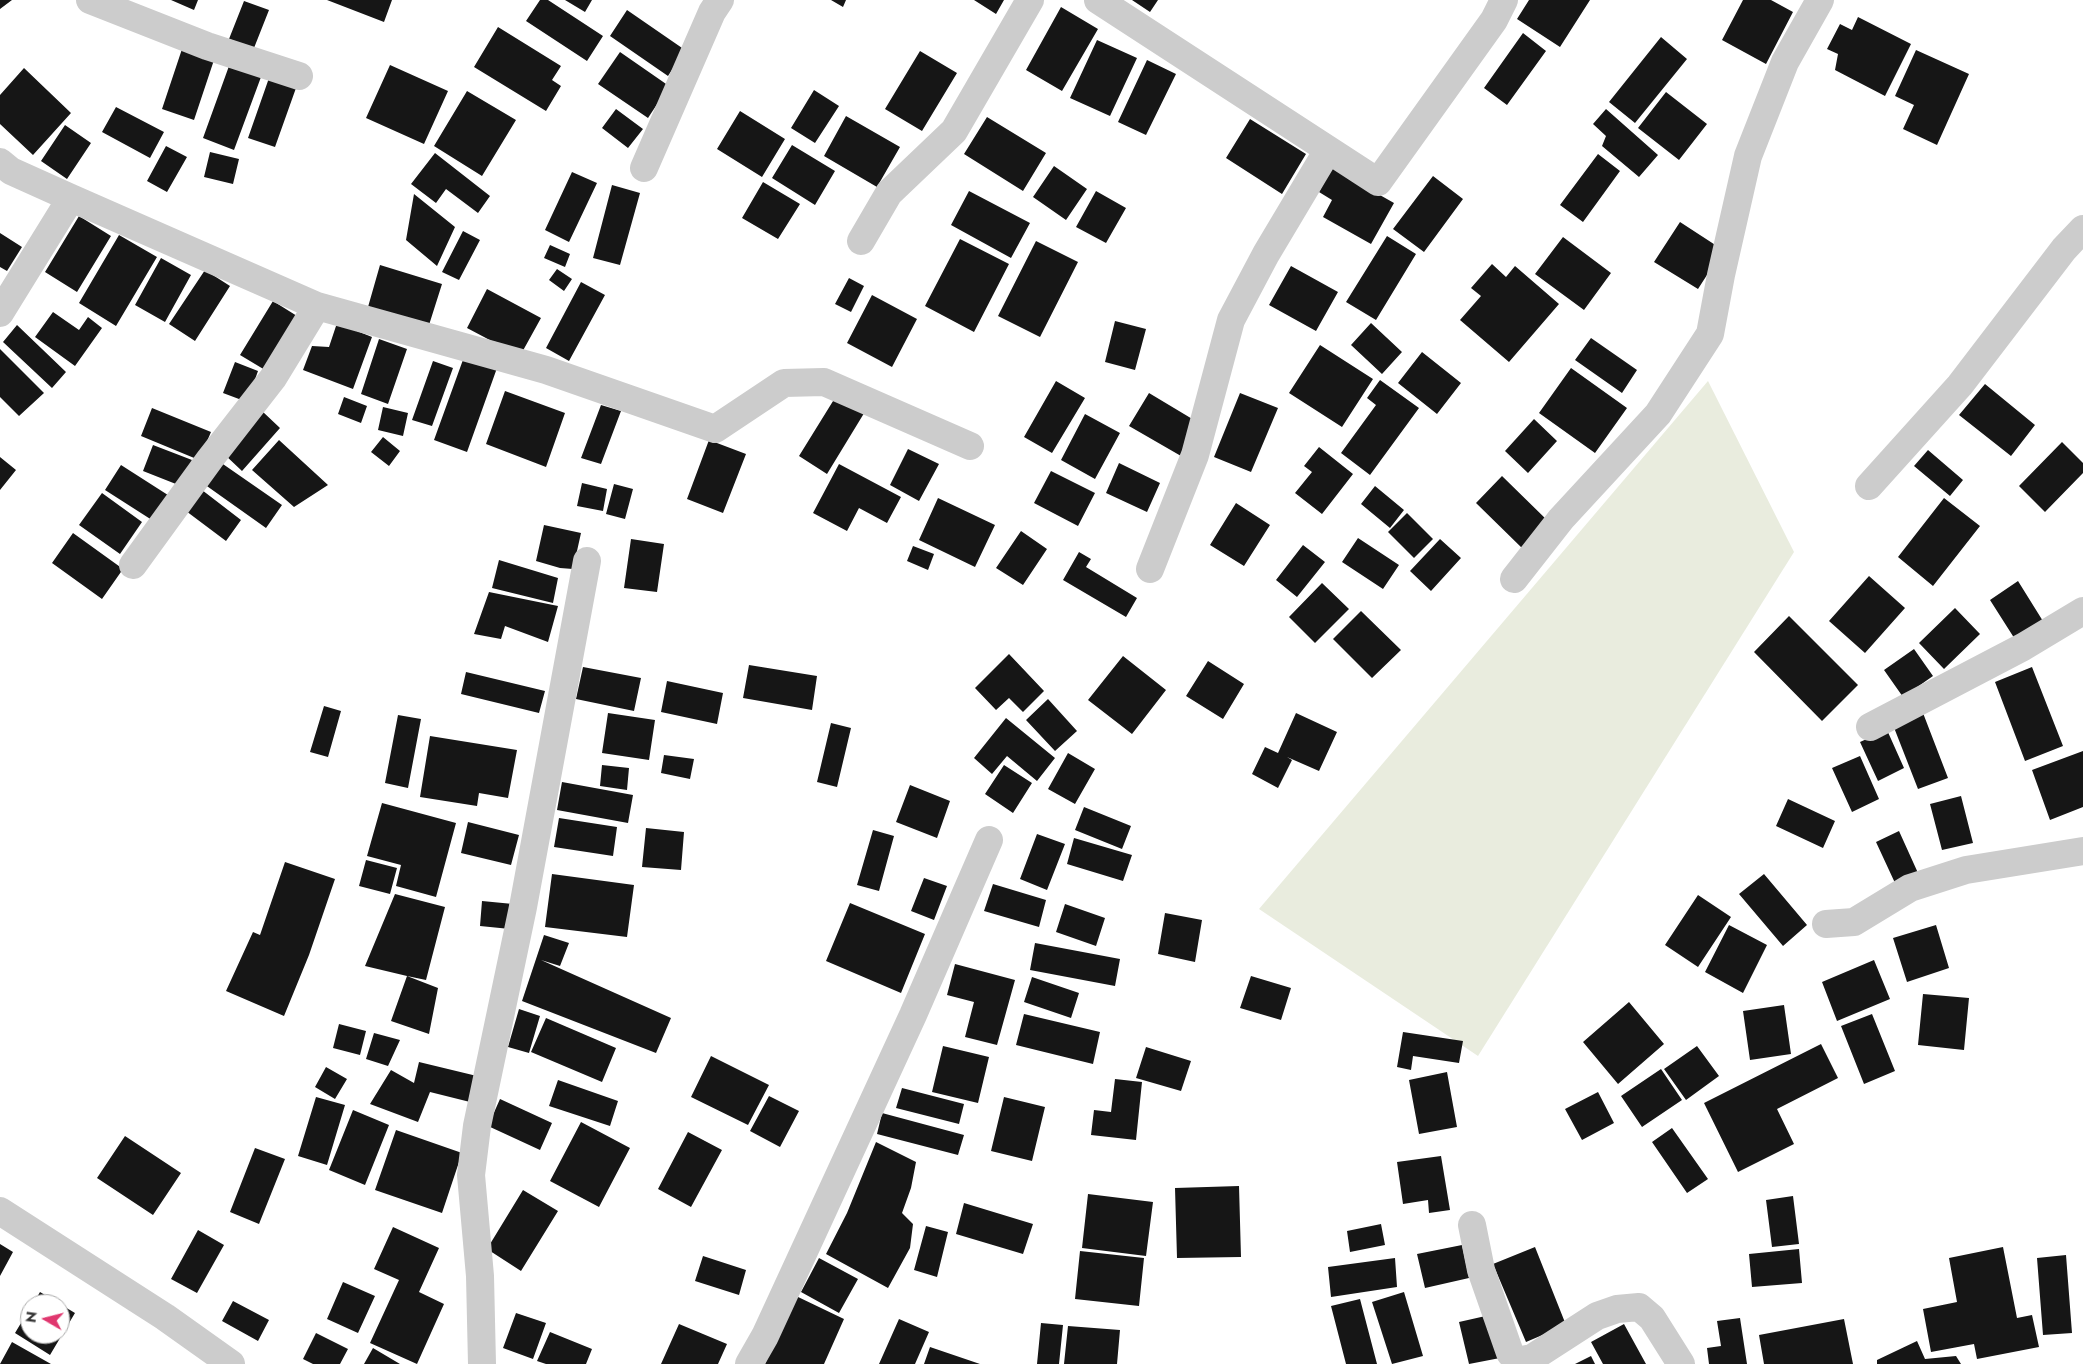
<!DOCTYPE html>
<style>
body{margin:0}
#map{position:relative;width:2083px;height:1364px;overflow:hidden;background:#fff;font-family:Jost,sans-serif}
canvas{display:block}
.north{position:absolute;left:20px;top:1294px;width:50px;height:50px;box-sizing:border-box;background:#fff;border:1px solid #acacac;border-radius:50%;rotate:278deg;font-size:14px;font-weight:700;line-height:20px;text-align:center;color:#2f2f2f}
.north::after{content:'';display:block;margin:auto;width:18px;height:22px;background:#e0376f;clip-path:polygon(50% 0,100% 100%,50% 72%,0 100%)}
</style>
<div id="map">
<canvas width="2083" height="1364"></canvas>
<div class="north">N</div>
</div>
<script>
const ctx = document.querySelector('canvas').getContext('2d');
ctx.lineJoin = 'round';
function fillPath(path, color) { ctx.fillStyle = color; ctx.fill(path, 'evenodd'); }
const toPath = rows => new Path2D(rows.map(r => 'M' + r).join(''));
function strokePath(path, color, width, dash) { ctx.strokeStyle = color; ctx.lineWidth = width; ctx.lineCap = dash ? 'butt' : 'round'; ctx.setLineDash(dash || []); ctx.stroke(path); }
fillPath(toPath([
 [1708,381,1794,552,1478,1056,1259,909]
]), '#e9ecde');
fillPath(toPath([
 [0,0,12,0,0,9],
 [171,0,198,0,194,10],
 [327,0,392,0,384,22],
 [540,0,548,0,603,36,587,61,526,21],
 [565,0,592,0,585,12],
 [831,0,846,0,843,7],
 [974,0,1004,0,996,14],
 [1132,0,1158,0,1150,12],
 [1529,0,1590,0,1560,47,1517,19],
 [1743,0,1771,0,1793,12,1766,64,1722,40],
 [244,1,269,10,254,48,229,39],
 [1061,7,1098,29,1062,91,1026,70],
 [627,10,685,50,668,76,610,36],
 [1858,17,1911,44,1885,96,1835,70,1838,54,1827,49,1840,24,1852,30],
 [498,27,561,66,552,80,561,86,546,111,474,67],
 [1523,33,1546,51,1507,105,1484,88],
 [1661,37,1687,59,1635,123,1609,102],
 [1097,40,1137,58,1110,116,1070,98],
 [182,49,214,60,194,120,162,109],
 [1916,50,1969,74,1937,145,1903,129,1914,105,1895,96],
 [920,51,957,73,922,131,885,109],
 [620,52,669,86,648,118,598,84],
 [1147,60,1176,74,1146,135,1118,122],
 [390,65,448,91,424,144,366,118],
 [229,66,261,77,234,150,203,138],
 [24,68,71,113,33,155,0,124,0,95],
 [269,78,296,88,275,147,248,138],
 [814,90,839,106,815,143,791,128],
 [467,91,516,120,482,176,434,146],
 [1666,92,1707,124,1679,160,1638,128],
 [116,107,164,132,150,158,102,132],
 [616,109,643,129,628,148,602,128],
 [1606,109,1658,155,1639,177,1602,146,1606,136,1593,124],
 [740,111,785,139,762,177,717,149],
 [846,116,900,147,877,187,824,156],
 [987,117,1046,153,1023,191,964,154],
 [1250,119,1306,154,1282,194,1226,158],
 [65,125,91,143,67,179,41,161],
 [792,145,835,171,815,205,772,178],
 [166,146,187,157,167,192,147,181],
 [210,152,239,159,233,184,204,177],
 [435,153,490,196,478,213,446,189,436,203,411,184],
 [1598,154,1620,171,1583,222,1560,205],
 [1054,166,1087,189,1066,220,1033,197],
 [1332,168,1394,203,1371,244,1323,217,1332,200,1319,192],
 [572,172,597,183,569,242,545,230],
 [1433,176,1463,199,1424,252,1393,229],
 [763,182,800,204,778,239,742,218],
 [612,185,640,193,620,265,593,258],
 [969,191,1030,223,1011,258,951,225],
 [1096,191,1126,208,1106,243,1076,227],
 [414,194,455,227,437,266,406,240],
 [79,216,111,236,77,292,45,272],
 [1680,222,1723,250,1698,289,1654,262],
 [463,231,480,240,459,280,442,272],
 [0,233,22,247,7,271,0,267],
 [119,235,157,257,116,326,79,303],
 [1387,236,1416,254,1376,320,1346,302],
 [1563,237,1611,273,1584,310,1535,274],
 [960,239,1009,264,974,332,925,306],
 [1036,241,1078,262,1040,337,998,316],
 [550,245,570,254,565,267,544,258],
 [161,258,191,275,165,322,135,305],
 [1492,264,1506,277,1515,266,1559,304,1509,362,1460,320,1481,296,1471,288],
 [380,265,442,284,429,325,368,307],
 [1291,266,1338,292,1316,331,1269,305],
 [557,269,572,279,564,291,549,280],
 [205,270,230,286,195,341,169,324],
 [849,278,864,286,851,312,835,304],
 [581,282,605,295,569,361,546,348],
 [487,289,541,318,520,356,467,328],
 [872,295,917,319,892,367,847,343],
 [273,301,297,316,265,370,240,355],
 [53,312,79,330,88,317,102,328,75,366,35,337],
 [1115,321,1146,329,1135,370,1105,362],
 [337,323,372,337,353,389,303,370,312,346,329,347],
 [1371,323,1402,352,1382,374,1351,345],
 [17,325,66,372,52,388,3,342],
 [1591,338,1637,370,1622,393,1575,360],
 [379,339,407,349,388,404,361,394],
 [1320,345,1373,379,1342,427,1289,393],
 [0,349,44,393,19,416,0,397],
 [1422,352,1461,383,1437,414,1398,383],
 [464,357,497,368,467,452,434,440],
 [433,361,453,368,432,426,412,420],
 [235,362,258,371,247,402,223,393],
 [1571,368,1627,408,1595,453,1539,413],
 [1380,380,1419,408,1370,475,1341,453,1376,405,1367,398],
 [1056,381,1085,398,1052,453,1024,437],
 [1985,384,2035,425,2011,456,1959,415],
 [505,391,565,413,546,467,486,444],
 [838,393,866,410,827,474,799,456],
 [1149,393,1199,423,1181,456,1129,426],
 [1240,393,1278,408,1251,472,1214,457],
 [344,397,367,406,361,423,338,414],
 [601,405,621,411,601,464,581,458],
 [383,407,408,413,403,436,378,430],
 [152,408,211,432,199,460,141,436],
 [262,411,280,428,242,471,224,454],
 [1085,414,1120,433,1095,479,1061,460],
 [1534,419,1557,441,1528,473,1505,451],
 [383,437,400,451,389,466,371,452],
 [279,440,328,485,294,507,252,470],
 [709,440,746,454,723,513,687,499],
 [2062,442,2083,463,2083,473,2045,512,2019,486],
 [153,445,192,460,181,486,143,471],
 [1319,447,1353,474,1322,514,1295,493,1312,472,1304,466],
 [908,449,939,464,919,501,890,485],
 [1928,450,1963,480,1950,496,1914,466],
 [0,457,16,470,0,490],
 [220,462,282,505,266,528,204,484],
 [1119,463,1160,483,1147,512,1106,493],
 [839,464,901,497,887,523,859,508,847,531,813,513],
 [121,465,171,497,155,522,105,490],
 [1051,471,1095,493,1078,526,1034,503],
 [1502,476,1550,523,1524,550,1476,503],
 [582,483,607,489,603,511,577,506],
 [614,484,633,489,625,519,606,514],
 [1375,486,1404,510,1390,528,1361,504],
 [202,490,241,520,226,541,186,511],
 [102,493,142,522,120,554,79,525],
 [938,498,995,525,975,567,919,540],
 [1944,498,1980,526,1933,586,1898,557],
 [1236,503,1270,525,1244,566,1210,545],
 [1407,513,1433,539,1414,558,1388,532],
 [544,525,581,533,573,569,560,568,536,561],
 [1021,531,1047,549,1023,585,996,568],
 [73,533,123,569,102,599,52,563],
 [1358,538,1399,565,1383,589,1342,562],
 [631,539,664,544,657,592,624,588],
 [1440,539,1461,558,1431,591,1410,571],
 [1303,545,1325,562,1297,597,1276,580],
 [913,546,934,554,928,570,907,561],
 [1079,552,1091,559,1086,567,1137,598,1126,617,1063,580],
 [499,560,558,578,553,603,492,588],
 [1869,576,1905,608,1865,653,1829,621],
 [2018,581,2046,626,2018,644,1990,600],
 [1322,583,1349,609,1315,643,1289,617],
 [489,592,558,606,548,642,505,626,501,639,474,634],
 [1955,608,1980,634,1944,669,1919,643],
 [1361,611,1401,650,1372,678,1333,639],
 [1789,616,1858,685,1822,721,1754,652],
 [1914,649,1933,676,1903,697,1884,670],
 [1009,654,1044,691,1023,712,1009,698,996,710,975,688],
 [1123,656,1166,690,1132,734,1088,700],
 [1208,661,1244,684,1223,719,1186,696],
 [749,665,817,676,812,710,743,698],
 [583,667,641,678,634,711,576,699],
 [2032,667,2063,746,2025,761,1995,682],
 [466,672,545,691,539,713,461,694],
 [667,681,723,693,717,724,661,712],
 [1048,699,1077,731,1055,751,1026,720],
 [324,706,341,711,328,757,310,752],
 [608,713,655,720,649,760,602,753],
 [1296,713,1337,732,1319,771,1287,757,1292,760,1278,788,1252,774,1265,747,1278,753],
 [1923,713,1948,778,1918,789,1893,725],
 [398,715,421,719,408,788,385,783],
 [1006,718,1055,758,1037,781,1007,756,992,774,974,758],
 [831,723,851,728,837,787,817,782],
 [1887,730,1904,768,1878,781,1860,742],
 [430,736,517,750,508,798,479,793,477,806,420,797],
 [2083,751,2083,807,2050,820,2032,770],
 [1068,753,1095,769,1075,804,1048,789],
 [664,755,694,759,690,779,661,773],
 [1860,756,1879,799,1852,812,1832,768],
 [602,765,629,768,627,790,600,786],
 [1004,765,1032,783,1013,813,985,794],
 [562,782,633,795,628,823,557,810],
 [910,785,950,801,937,838,896,822],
 [1961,796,1973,843,1942,850,1930,804],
 [1788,799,1835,821,1823,848,1776,826],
 [382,803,456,823,436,897,396,886,401,865,367,856],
 [1084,807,1131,826,1122,849,1075,830],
 [559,818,617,827,613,856,554,847],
 [468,822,519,835,511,865,461,853],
 [646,828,684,832,681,870,642,867],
 [873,830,894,836,879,891,857,885],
 [1899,831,1918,873,1895,883,1876,842],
 [1037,834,1065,844,1047,890,1020,879],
 [1074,838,1132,855,1123,881,1067,864],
 [366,860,397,868,390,894,359,886],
 [285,862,335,879,309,955,284,1016,226,991,253,932,260,935],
 [552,874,634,885,627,937,545,927],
 [1764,874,1807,925,1783,946,1739,894],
 [924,878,947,886,934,920,911,911],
 [993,884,1046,900,1039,927,984,911],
 [395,894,445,907,426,980,407,976,438,988,429,1034,391,1021,407,976,365,966],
 [1698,895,1731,917,1698,967,1665,945],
 [482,901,513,904,510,929,480,926],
 [850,903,925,934,901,993,826,961],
 [1065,904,1105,918,1096,946,1056,932],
 [1165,913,1202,920,1195,962,1158,954],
 [1729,925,1767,945,1743,993,1705,972],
 [1936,925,1949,968,1907,982,1893,938],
 [544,935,569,943,560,966,541,960,671,1018,656,1053,522,1001],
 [1035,943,1120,959,1115,986,1030,970],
 [1874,960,1890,999,1837,1021,1822,982],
 [955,964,1015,980,997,1045,965,1037,974,1002,947,995],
 [1251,976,1291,988,1281,1020,1240,1008],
 [1032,977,1079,993,1071,1018,1024,1002],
 [1923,994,1969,998,1964,1050,1918,1045],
 [1629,1002,1664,1044,1618,1084,1583,1042],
 [1784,1005,1791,1054,1750,1060,1743,1011],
 [519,1009,540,1016,529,1053,508,1047],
 [1024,1014,1100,1032,1093,1064,1016,1045],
 [1872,1014,1895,1071,1864,1084,1841,1026],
 [546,1018,616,1048,602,1082,531,1052],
 [339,1024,366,1031,360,1055,333,1048],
 [1403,1032,1463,1041,1459,1063,1413,1056,1411,1070,1397,1067],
 [374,1033,400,1040,388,1066,366,1059],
 [1821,1044,1838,1078,1777,1109,1794,1144,1738,1172,1704,1103],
 [943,1046,989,1057,978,1103,932,1092],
 [1697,1046,1719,1076,1686,1100,1664,1069],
 [1146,1047,1191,1061,1181,1091,1136,1078],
 [711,1056,769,1085,748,1125,691,1097],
 [419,1062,481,1077,474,1103,430,1092,418,1122,370,1104,391,1070,414,1083],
 [326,1067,347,1079,335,1099,315,1087],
 [1661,1069,1682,1100,1642,1127,1621,1096],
 [1447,1072,1457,1127,1419,1134,1409,1080],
 [1115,1079,1142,1082,1136,1140,1091,1135,1094,1110,1111,1112],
 [558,1080,618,1101,610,1126,549,1106],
 [902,1088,964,1104,959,1124,896,1108],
 [1598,1092,1614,1123,1582,1140,1565,1109],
 [769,1096,799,1111,780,1147,750,1131],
 [316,1097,345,1105,327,1165,298,1156],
 [1004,1097,1045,1107,1032,1161,991,1151],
 [500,1099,552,1123,540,1150,488,1126],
 [353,1110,389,1125,365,1185,329,1170],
 [882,1113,964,1135,958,1155,877,1134],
 [581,1122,630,1148,599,1207,550,1181],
 [1672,1128,1708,1179,1687,1193,1652,1142],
 [396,1130,462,1153,442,1213,375,1190],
 [688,1132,722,1150,691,1207,658,1189],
 [125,1136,181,1173,153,1215,97,1178],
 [876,1142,916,1162,911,1188,902,1213,913,1224,910,1248,888,1288,826,1254,847,1213],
 [255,1148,285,1159,259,1224,230,1212],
 [1441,1156,1450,1210,1429,1213,1428,1200,1403,1204,1397,1162],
 [1239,1186,1241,1257,1177,1258,1175,1188],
 [523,1190,558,1211,521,1271,487,1249],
 [1088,1194,1153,1202,1146,1256,1082,1248],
 [1793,1196,1799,1244,1772,1247,1766,1200],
 [964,1203,1033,1224,1023,1254,956,1234],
 [1381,1224,1385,1245,1350,1252,1347,1231],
 [926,1226,948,1232,937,1277,914,1270],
 [393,1227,439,1248,419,1292,444,1304,417,1364,370,1343,399,1280,374,1269],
 [198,1230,224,1245,197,1293,171,1279],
 [0,1244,13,1252,0,1276],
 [1462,1245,1469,1278,1425,1288,1417,1254],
 [1535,1247,1566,1325,1526,1342,1493,1264],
 [2003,1247,2017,1318,2032,1315,2039,1347,1977,1359,1974,1344,1931,1352,1923,1309,1957,1302,1949,1258],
 [1799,1249,1802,1283,1752,1287,1749,1254],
 [1080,1251,1144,1258,1139,1306,1075,1299],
 [2066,1255,2072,1333,2043,1335,2037,1258],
 [703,1256,746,1270,739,1295,695,1281],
 [819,1258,858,1279,839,1313,801,1292],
 [1395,1258,1397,1287,1331,1297,1328,1267],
 [343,1282,375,1296,358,1333,327,1319],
 [40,1292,75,1313,50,1355,15,1333,30,1308,30,1334,60,1334,60,1304,33,1304],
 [1404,1292,1423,1356,1392,1364,1372,1302],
 [796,1296,844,1319,824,1364,765,1364],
 [1360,1299,1377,1364,1346,1364,1331,1306],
 [233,1301,269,1320,258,1341,222,1321],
 [516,1313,546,1323,533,1359,503,1348],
 [1490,1315,1500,1358,1469,1364,1459,1322],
 [1740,1318,1747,1364,1709,1364,1707,1348,1721,1346,1717,1321],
 [899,1319,929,1332,915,1364,879,1364],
 [1844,1319,1853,1364,1764,1364,1759,1335],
 [1041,1323,1063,1325,1059,1364,1037,1364],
 [679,1324,727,1344,718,1364,661,1364],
 [1624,1324,1646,1364,1603,1364,1591,1342],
 [1068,1326,1120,1330,1117,1364,1064,1364],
 [550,1332,592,1349,586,1364,546,1364,537,1361],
 [316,1333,348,1349,340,1364,313,1364,303,1359],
 [1917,1341,1925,1359,1956,1356,1961,1364,1877,1364,1877,1360],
 [12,1342,51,1364,0,1364],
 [930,1347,980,1364,924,1364],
 [373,1348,400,1364,364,1364],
 [1591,1356,1595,1364,1575,1364]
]), '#161616');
strokePath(toPath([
 [90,0,207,46,299,76],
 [1098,0,1378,182,1494,20,1504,0],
 [0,162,11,171,71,198,317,306,546,370,715,429,784,383,824,382,970,446],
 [644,168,712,12,720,0],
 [861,241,889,193,954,131,1030,0],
 [0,313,71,198],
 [1869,486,1960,385,2064,249,2083,229],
 [133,565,210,459,273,378,317,306],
 [1150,569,1195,455,1231,320,1266,254,1328,150],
 [1514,579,1561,519,1658,414,1710,334,1721,275,1748,156,1785,62,1820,0],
 [1870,727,2023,647,2083,611],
 [1826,924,1854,922,1910,888,1966,870,2083,851],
 [0,1211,165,1317,231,1364],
 [1472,1225,1481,1270,1510,1353,1517,1361,1532,1358,1597,1316,1617,1309,1639,1307,1652,1318,1681,1364],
 [482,1364,480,1276,471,1175,477,1126,523,907,587,561],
 [749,1364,765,1336,913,1015,989,840]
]), '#ccc', 28);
</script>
